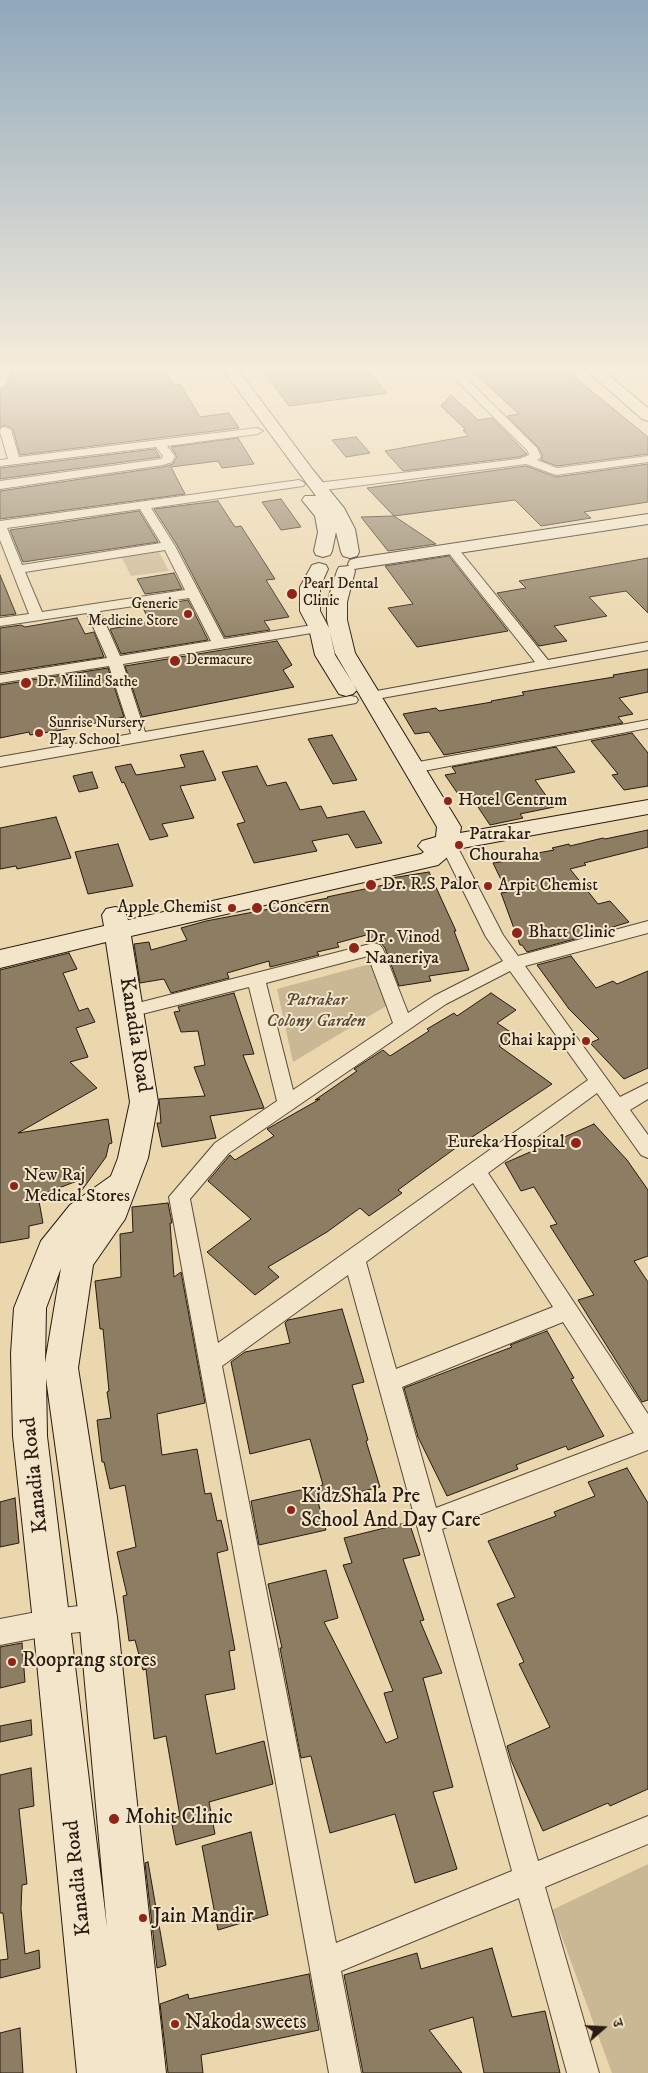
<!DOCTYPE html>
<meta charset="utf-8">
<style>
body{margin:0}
#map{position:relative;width:648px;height:2073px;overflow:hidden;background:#ebd7ae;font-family:"IM FELL DW Pica","Noto Serif Devanagari",serif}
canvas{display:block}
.north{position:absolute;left:578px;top:2003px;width:50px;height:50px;-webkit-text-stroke:4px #f2e5ca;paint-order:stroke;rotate:71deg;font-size:14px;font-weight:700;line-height:20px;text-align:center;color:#281b10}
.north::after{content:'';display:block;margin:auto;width:18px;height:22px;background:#281b10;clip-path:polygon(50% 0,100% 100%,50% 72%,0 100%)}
</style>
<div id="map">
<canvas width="648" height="2073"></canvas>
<div class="north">उ</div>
</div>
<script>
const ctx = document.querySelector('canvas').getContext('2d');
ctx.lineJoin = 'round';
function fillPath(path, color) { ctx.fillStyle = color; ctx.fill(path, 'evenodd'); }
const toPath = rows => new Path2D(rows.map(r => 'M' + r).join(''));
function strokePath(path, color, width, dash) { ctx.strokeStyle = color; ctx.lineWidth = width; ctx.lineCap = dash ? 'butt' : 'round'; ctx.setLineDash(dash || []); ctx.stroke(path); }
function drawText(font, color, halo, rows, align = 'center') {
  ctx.font = font + ' "IM FELL DW Pica",serif'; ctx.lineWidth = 4; ctx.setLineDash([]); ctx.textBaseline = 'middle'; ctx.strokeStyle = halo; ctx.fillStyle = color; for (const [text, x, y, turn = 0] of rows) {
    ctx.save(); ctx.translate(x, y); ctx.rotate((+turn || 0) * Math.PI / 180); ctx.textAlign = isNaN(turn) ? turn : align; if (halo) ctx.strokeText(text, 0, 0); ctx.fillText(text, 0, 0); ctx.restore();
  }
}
fillPath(toPath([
 [158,550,169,571,131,576,121,556],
 [370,964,386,1006,293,1062,277,989],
 [648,1864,648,2073,612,2073,552,1910]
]), '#cab793');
const building = toPath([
 [15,367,108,367,109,370,130,367,161,367,175,385,180,384,200,417,229,413,239,428,20,455,13,429,6,425,0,427,0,390,7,386,15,367],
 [261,367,364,367,387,393,289,406,261,367],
 [515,367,562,367,648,437,648,454,557,466,541,460,543,456,538,447,507,416,519,414,473,372,515,367],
 [451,395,478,420,492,418,527,454,519,457,403,471,385,451,468,436,463,430,466,430,441,406,451,395],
 [356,437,370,453,346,457,332,440,356,437],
 [238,438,254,464,222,468,218,461,171,467,185,494,0,519,0,491,163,467,173,464,177,457,171,447,238,438],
 [155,449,160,457,0,479,0,468,155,449],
 [648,464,648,502,584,512,591,518,541,526,515,500,394,516,367,488,526,466,556,477,648,464],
 [281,499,301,527,281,530,262,502,281,499],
 [218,501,235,527,241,526,275,579,266,580,289,617,264,621,270,630,225,637,177,545,154,509,218,501],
 [139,511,158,542,23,562,10,530,139,511],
 [394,516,436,544,388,551,361,517,394,516],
 [449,556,508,631,417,647,388,608,413,604,385,566,449,556],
 [648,558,648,613,626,591,589,597,607,616,554,626,567,641,539,646,497,593,526,588,519,581,648,558],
 [174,573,182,589,145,594,137,579,174,573],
 [0,575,16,614,0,616,0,575],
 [188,600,208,640,121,654,110,629,150,622,143,608,188,600],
 [77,618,85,634,94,632,104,657,0,673,0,628,21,625,25,627,77,618],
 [277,641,292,665,283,670,294,687,142,717,125,666,277,641],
 [108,668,124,717,62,730,30,735,29,732,0,738,0,685,108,668],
 [648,669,648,692,619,698,633,714,618,717,623,723,444,755,429,732,415,734,403,714,436,708,439,711,492,702,491,701,524,695,522,692,614,677,613,675,648,669],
 [632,733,648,753,648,786,624,790,612,775,618,774,591,741,632,733],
 [332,735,357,780,333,784,308,739,332,735],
 [556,747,575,772,535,780,554,807,520,814,523,818,490,825,468,792,458,794,445,775,456,773,452,767,556,747],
 [203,751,216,780,180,786,194,818,162,824,168,836,150,840,124,782,122,783,115,767,131,764,136,775,185,767,180,755,203,751],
 [257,766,267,786,286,782,300,810,321,806,327,818,364,811,382,843,356,848,348,834,312,841,317,851,254,863,237,824,245,822,222,772,257,766],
 [92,772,98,788,79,792,73,776,92,772],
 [56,817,71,858,17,869,16,866,0,869,0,828,56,817],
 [648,830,648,847,584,863,586,865,570,869,598,904,610,901,629,922,603,930,604,931,527,952,522,945,520,945,501,893,507,892,493,863,529,858,527,855,554,850,552,848,569,844,570,846,603,838,605,839,648,830],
 [118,844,133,886,88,894,75,852,118,844],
 [429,872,456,931,454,931,469,970,429,976,431,981,399,986,385,948,381,943,373,941,370,934,337,943,339,947,317,952,319,955,270,967,269,961,227,973,229,978,171,993,164,979,140,983,134,944,149,942,151,950,187,940,181,928,206,921,328,898,327,897,393,883,391,878,429,872],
 [69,953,77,969,63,973,79,1011,88,1008,95,1022,76,1028,88,1057,70,1062,97,1088,18,1133,108,1119,112,1143,109,1144,106,1157,82,1190,77,1181,38,1196,43,1223,29,1226,29,1238,0,1243,0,970,69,953],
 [571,956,596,988,613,981,617,984,648,971,648,1068,624,1079,590,1043,599,1039,569,1009,537,965,571,956],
 [234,993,254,1054,243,1055,264,1108,210,1116,216,1138,162,1147,157,1123,161,1123,159,1099,205,1096,194,1067,205,1065,198,1031,181,1032,174,1012,180,1011,178,1007,234,993],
 [491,993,516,1010,497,1023,515,1035,499,1046,552,1084,457,1147,398,1190,402,1193,369,1216,360,1208,327,1232,268,1267,279,1277,255,1295,207,1252,251,1219,208,1181,230,1155,235,1160,274,1136,267,1129,320,1099,315,1100,357,1071,354,1069,383,1050,390,1056,429,1031,427,1029,454,1013,457,1016,491,993],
 [594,1124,627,1160,648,1190,648,1256,634,1261,648,1282,648,1400,642,1402,578,1300,594,1295,550,1226,557,1224,534,1187,521,1191,505,1163,594,1124],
 [168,1203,172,1223,170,1223,174,1277,181,1272,205,1403,157,1414,162,1455,197,1449,205,1494,211,1493,217,1521,221,1520,228,1550,217,1553,235,1650,229,1651,235,1689,205,1695,216,1754,264,1741,273,1784,209,1802,215,1834,176,1845,171,1819,180,1816,166,1736,154,1739,146,1669,143,1670,135,1640,129,1641,123,1596,127,1595,117,1552,136,1547,125,1485,110,1489,104,1462,102,1462,97,1420,111,1418,107,1392,109,1391,103,1329,100,1329,95,1281,121,1277,120,1234,133,1232,132,1207,168,1203],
 [342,1309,364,1382,352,1385,368,1440,366,1441,380,1487,318,1502,326,1530,259,1545,251,1501,323,1485,310,1439,250,1454,231,1362,245,1352,290,1343,285,1323,288,1320,342,1309],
 [547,1331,574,1378,571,1379,604,1436,568,1450,566,1446,516,1465,518,1469,447,1496,418,1437,404,1388,512,1347,510,1345,547,1331],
 [627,1468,648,1503,648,1789,610,1806,608,1803,543,1831,511,1760,507,1746,550,1727,519,1664,524,1662,497,1604,515,1597,488,1541,556,1516,554,1512,595,1496,588,1482,627,1468],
 [15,1498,19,1543,0,1547,0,1502,15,1498],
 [409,1522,420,1555,403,1559,424,1620,420,1621,442,1673,423,1678,453,1787,433,1792,457,1869,415,1883,395,1814,330,1833,311,1756,301,1758,280,1648,282,1648,268,1584,326,1570,338,1618,324,1622,386,1743,398,1738,384,1693,393,1691,343,1565,352,1563,344,1538,409,1522],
 [22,1643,25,1682,0,1688,0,1647,22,1643],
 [31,1720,32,1735,0,1742,0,1726,31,1720],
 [31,1768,34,1806,19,1809,27,1884,22,1885,21,1909,25,1954,39,1950,40,1968,0,1978,0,1960,8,1959,3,1913,0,1913,0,1775,31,1768],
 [251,1832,268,1915,218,1930,202,1846,251,1832],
 [148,1862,166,1965,157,1968,145,1863,148,1862],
 [492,1948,512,2017,545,2011,560,2073,484,2073,473,2017,429,2030,462,2073,363,2073,344,1975,417,1953,421,1969,492,1948],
 [309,1974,319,2030,201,2055,203,2073,168,2073,160,2004,188,1994,189,1999,309,1974],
 [20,2028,23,2073,0,2073,0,2033,20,2028]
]);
fillPath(building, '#8d7d62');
strokePath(building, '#281b10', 1);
const street = toPath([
 [3,367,13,367,5,385,0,388,0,373,3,367],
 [446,367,455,367,537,448,541,457,537,460,557,468,648,456,648,462,556,475,526,464,317,491,313,489,311,487,317,483,519,459,529,455,528,451,446,370,446,367],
 [5,427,11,430,19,457,257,428,263,431,257,434,167,446,175,456,172,462,163,465,0,489,0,481,161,459,163,456,156,447,0,466,0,460,8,459,0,432,1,428,5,427],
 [299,480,303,482,305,484,303,486,151,508,175,546,224,639,319,624,324,625,326,628,324,631,123,664,145,732,351,696,356,697,358,700,356,703,0,767,0,757,131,734,109,666,0,683,0,675,107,658,87,613,0,626,0,618,29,614,0,540,0,521,299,480],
 [140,509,161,543,22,565,7,528,140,509],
 [165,550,185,590,42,612,25,572,165,550],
 [189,598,211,641,120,656,100,611,189,598],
 [452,545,456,546,548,660,648,642,648,650,371,700,366,699,364,696,366,693,371,692,535,662,448,552,446,549,448,546,452,545],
 [648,720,648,728,413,773,408,771,405,768,408,765,413,763,648,720],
 [448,839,454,840,456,844,503,935,518,956,648,921,648,933,525,966,620,1097,648,1083,648,1099,630,1110,648,1135,648,1158,641,1155,597,1093,488,1173,648,1414,648,1450,442,1529,538,1861,648,1816,648,1844,545,1887,599,2073,567,2073,519,1898,341,1971,361,2073,329,2073,169,1197,215,1143,277,1101,249,987,130,1017,123,1016,121,1011,123,1006,130,1005,374,943,380,945,383,949,408,1013,434,996,503,961,486,937,440,844,442,840,448,839],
 [368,956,393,1023,293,1090,266,983,368,956],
 [510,971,588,1080,218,1343,190,1199,229,1153,446,1004,510,971],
 [473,1183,553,1307,396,1369,366,1262,473,1183],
 [348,1275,512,1871,336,1943,222,1366,348,1275],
 [563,1322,634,1433,436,1508,402,1387,563,1322],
 [98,1604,107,1608,111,1617,107,1626,98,1630,52,1635,0,1645,0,1619,52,1609,98,1604]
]);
const secondary = toPath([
 [221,367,236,367,313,470,344,508,355,529,359,552,357,556,350,558,343,556,341,552,334,524,336,532,332,551,330,555,323,557,316,555,314,551,318,532,315,516,302,500,305,496,316,496,221,367],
 [583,367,599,367,648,408,648,421,642,419,583,367],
 [648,514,648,524,354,569,355,571,347,602,347,620,355,653,461,827,460,833,648,800,648,814,457,849,438,865,131,936,158,1102,148,1158,125,1219,93,1265,78,1368,117,1617,166,2073,77,2073,33,1622,13,1436,11,1354,14,1308,41,1241,70,1205,111,1176,118,1158,130,1102,106,942,0,968,0,950,104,926,102,915,106,909,115,907,124,909,128,920,421,854,424,852,418,846,422,841,436,837,437,827,335,653,327,620,327,602,337,571,339,567,349,566,348,564,350,560,357,558,648,514],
 [61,1268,45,1363,46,1308,61,1268],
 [46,1378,79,1617,107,1928,47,1436,46,1378],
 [319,563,326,565,328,569,320,587,320,611,329,628,335,655,357,690,353,694,346,696,339,694,315,655,309,628,300,611,300,587,312,565,319,563]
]);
strokePath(street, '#594a38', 2);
strokePath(secondary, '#281b10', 2);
fillPath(street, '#f2e5ca');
fillPath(secondary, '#f2e5ca');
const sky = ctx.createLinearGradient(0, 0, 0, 657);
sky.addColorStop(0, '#8fa8bb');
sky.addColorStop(0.56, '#f6eddb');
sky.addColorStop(1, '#f6eddb00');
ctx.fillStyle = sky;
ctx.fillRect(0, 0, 648, 657);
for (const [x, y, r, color] of [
 [292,594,6,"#8f2418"],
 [188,614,5,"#8f2418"],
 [175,661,6,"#8f2418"],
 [26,683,6,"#8f2418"],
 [39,733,5,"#8f2418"],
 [448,801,5,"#8f2418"],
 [459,845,5,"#8f2418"],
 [371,885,6,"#8f2418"],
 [488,886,5,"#8f2418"],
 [232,908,5,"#8f2418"],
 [257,908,6,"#8f2418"],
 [517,933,6,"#8f2418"],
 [354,948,6,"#8f2418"],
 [586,1041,5,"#8f2418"],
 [576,1143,6,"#8f2418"],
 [14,1186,5,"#8f2418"],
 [291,1510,5,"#8f2418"],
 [12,1662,5,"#8f2418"],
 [114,1819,6,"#8f2418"],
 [143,1918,5,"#8f2418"],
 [175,2024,5,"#8f2418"]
]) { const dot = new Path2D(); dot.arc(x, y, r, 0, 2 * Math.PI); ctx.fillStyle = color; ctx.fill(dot); strokePath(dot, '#f2e5ca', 2); }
drawText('15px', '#281b10', '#f2e5ca', [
 ["Pearl Dental",303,585],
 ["Clinic",303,602],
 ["Generic",178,605,"right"],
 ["Medicine Store",178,622,"right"],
 ["Dermacure",186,661],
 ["Dr. Milind Sathe",37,683],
 ["Sunrise Nursery",49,724],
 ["Play School",49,741]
], 'left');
drawText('18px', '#281b10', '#f2e5ca', [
 ["Hotel Centrum",458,801],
 ["Patrakar",469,835],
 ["Chouraha",469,856],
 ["Dr. R.S Palor",382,885],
 ["Arpit Chemist",498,886],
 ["Apple Chemist",222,908,"right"],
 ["Concern",268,908],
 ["Bhatt Clinic",528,933],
 ["Dr . Vinod",365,938],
 ["Naaneriya",365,959],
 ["Chai kappi",576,1041,"right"],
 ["Eureka Hospital",565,1143,"right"],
 ["New Raj",24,1176],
 ["Medical Stores",24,1197]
], 'left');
drawText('italic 18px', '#594a37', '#f2e5ca', [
 ["Patrakar",316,1001],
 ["Colony Garden",316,1022]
]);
drawText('21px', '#281b10', '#f2e5ca', [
 ["Kanadia Road",134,1035,81],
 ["Kanadia Road",36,1475,-96],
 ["Kanadia Road",79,1878,-96]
]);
drawText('21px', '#281b10', '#f2e5ca', [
 ["KidzShala Pre",301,1498],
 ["School And Day Care",301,1522],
 ["Rooprang stores",22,1662],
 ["Mohit Clinic",125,1819],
 ["Jain Mandir",153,1918],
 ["Nakoda sweets",185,2024]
], 'left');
</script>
